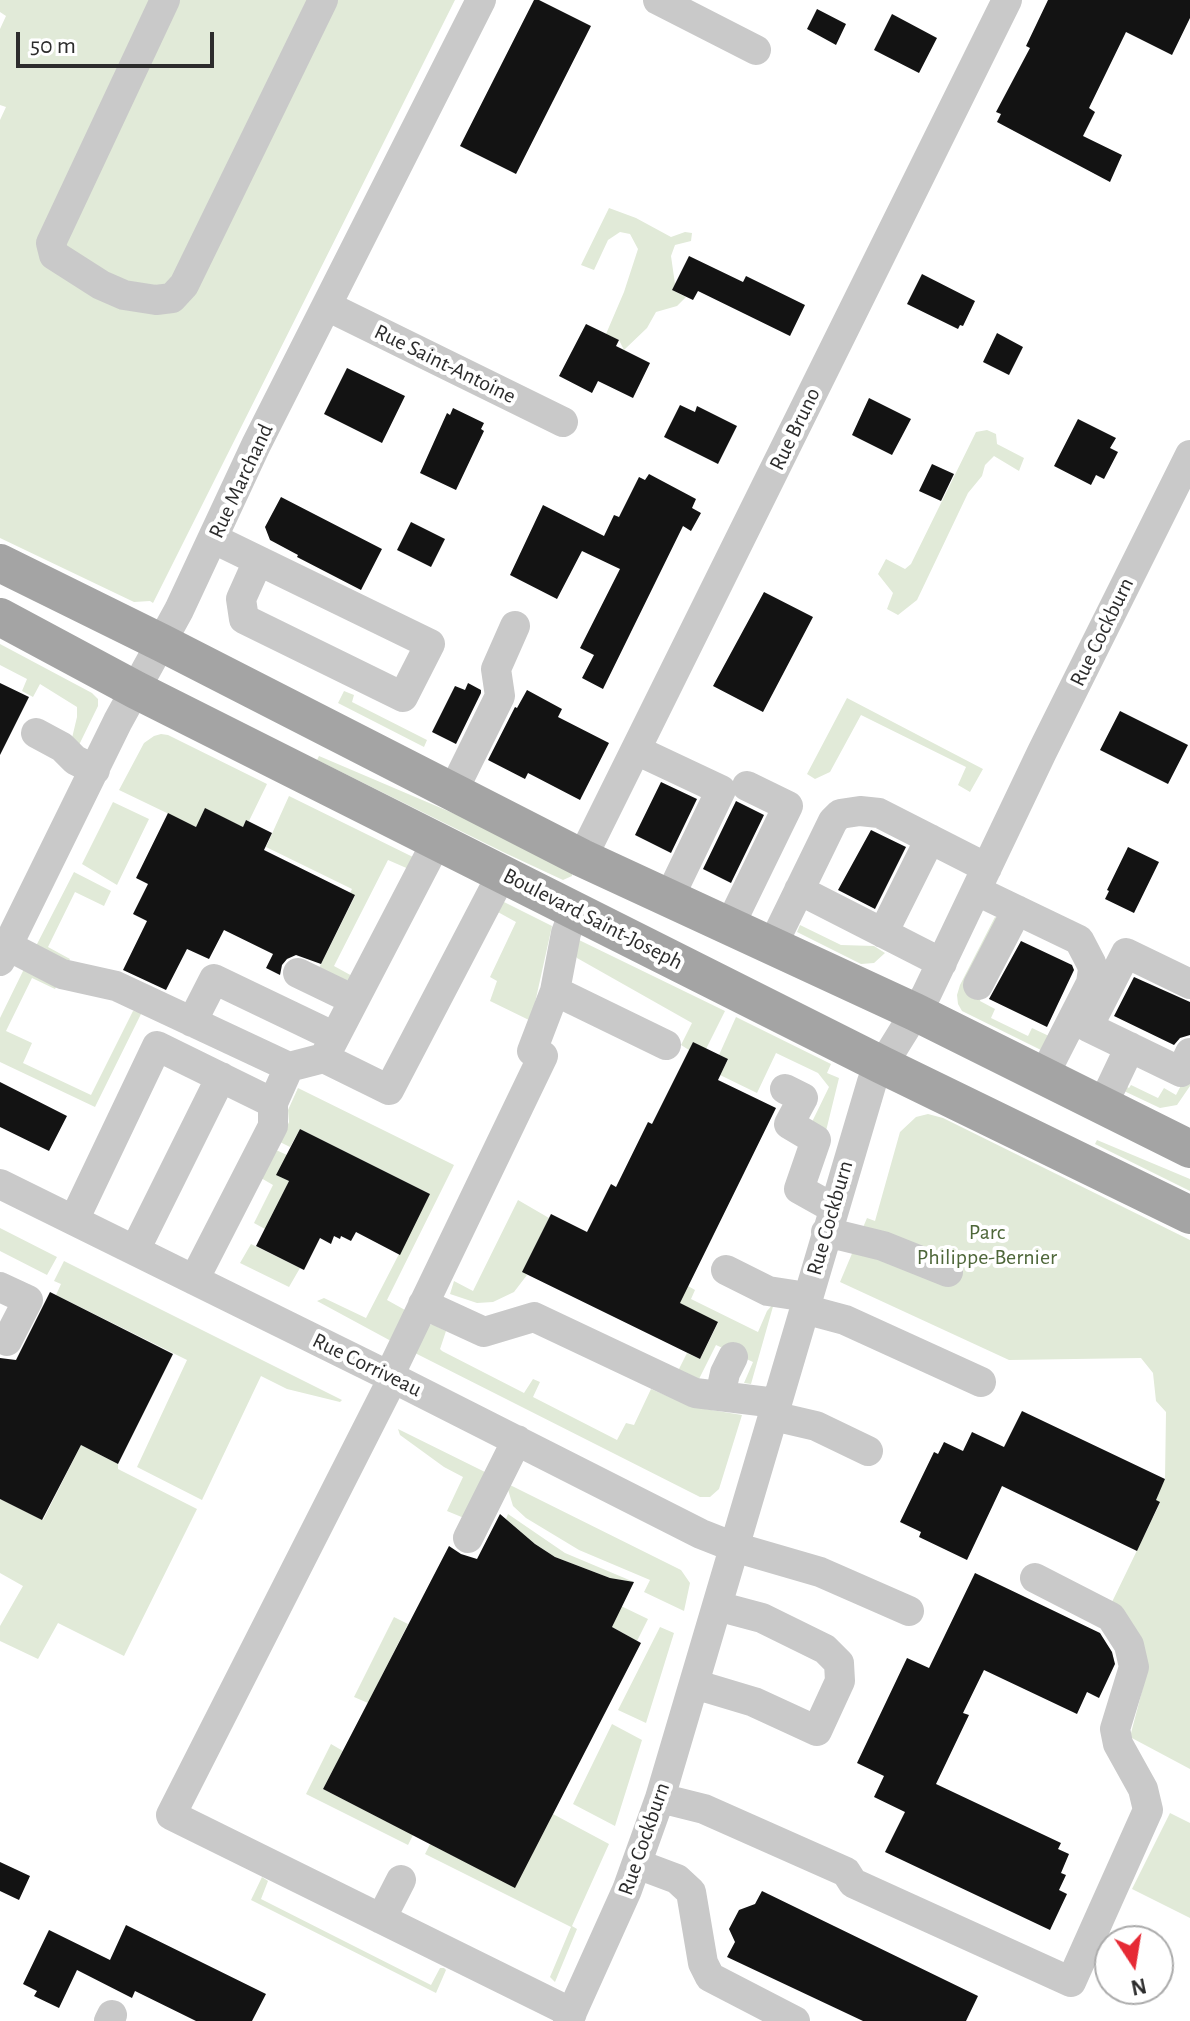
<!DOCTYPE html>
<style>
body{margin:0}
#map{position:relative;width:1190px;height:2021px;overflow:hidden;background:#fff;font-family:"Alegreya Sans",sans-serif}
canvas{display:block}
.north{position:absolute;left:1094px;top:1925px;width:80px;height:80px;box-sizing:border-box;background:#fff;border:2px solid #ababab;border-radius:50%;rotate:168deg;font-size:22px;font-weight:700;line-height:32px;text-align:center;color:#2c2c2c}
.north::after{content:'';display:block;margin:auto;width:28px;height:36px;background:#e62a35;clip-path:polygon(50% 0,100% 100%,50% 72%,0 100%)}
.scale{position:absolute;left:16px;top:32px;width:198px;height:36px;box-sizing:border-box;border:4px solid #2c2c2c;border-top:0;padding-left:10px;font-size:24px;line-height:28px;white-space:nowrap;color:#2c2c2c;-webkit-text-stroke:6px #fff;paint-order:stroke}
</style>
<div id="map">
<canvas width="1190" height="2021"></canvas>
<div class="north">N</div>
<div class="scale">50 m</div>
</div>
<script>
const ctx = document.querySelector('canvas').getContext('2d');
ctx.lineJoin = 'round';
function fillPath(path, color) { ctx.fillStyle = color; ctx.fill(path, 'evenodd'); }
const toPath = rows => new Path2D(rows.map(r => 'M' + r).join(''));
function strokePath(path, color, width, dash) { ctx.strokeStyle = color; ctx.lineWidth = width; ctx.lineCap = dash ? 'butt' : 'round'; ctx.setLineDash(dash || []); ctx.stroke(path); }
function drawText(font, color, halo, rows, align = 'center') {
  ctx.font = font + ' "Alegreya Sans",sans-serif'; ctx.lineWidth = 8; ctx.setLineDash([]); ctx.textBaseline = 'middle'; ctx.strokeStyle = halo; ctx.fillStyle = color; for (const [text, x, y, turn = 0] of rows) {
    ctx.save(); ctx.translate(x, y); ctx.rotate((+turn || 0) * Math.PI / 180); ctx.textAlign = isNaN(turn) ? turn : align; if (halo) ctx.strokeText(text, 0, 0); ctx.fillText(text, 0, 0); ctx.restore();
  }
}
fillPath(toPath([
 [0,0,455,0,153,603,150,601,134,602,0,538,0,120,6,107,0,105,0,29,6,16,0,12],
 [609,208,636,218,671,237,685,232,692,233,691,241,675,245,671,256,675,284,672,290,686,297,677,306,656,312,647,328,624,350,619,340,606,334,624,292,638,249,630,234,620,232,608,240,594,270,581,265],
 [987,430,996,434,997,444,1024,458,1019,471,994,456,985,465,982,476,968,493,917,600,898,615,887,609,893,593,878,574,886,559,905,569,911,564,976,432],
 [0,644,92,693,98,699,98,706,79,745,72,738,77,717,77,707,40,684,33,697,22,691,27,679,0,665],
 [344,691,354,695,352,702,427,740,424,747,338,703],
 [847,698,983,769,970,792,958,785,966,767,861,715,830,772,815,779,807,774],
 [161,734,168,735,267,784,249,821,246,820,243,827,205,809,196,827,119,790,144,743,154,736],
 [319,756,502,834,572,872,572,876,563,880,503,852,317,760],
 [289,796,417,859,411,870,388,860,334,966,354,977,353,980,334,981,317,972,355,896,350,893,352,889,266,847],
 [113,802,149,819,117,885,82,864],
 [74,872,111,891,104,906,75,892,48,947,70,959,68,963,36,946],
 [502,901,552,926,531,1021,490,1001,497,981,490,977,516,922,496,911],
 [995,917,1001,920,980,1001,995,1009,991,1018,1028,1036,1032,1028,1051,1037,1045,1052,962,1011,958,1004,957,995,960,985],
 [800,925,841,945,874,946,885,953,874,963,861,964,797,932],
 [579,940,725,1011,706,1049,693,1042,689,1050,681,1045,692,1023,577,958,574,953],
 [24,969,57,985,55,989,32,978,6,1031,32,1043,23,1063,91,1095,133,1011,142,1012,95,1107,0,1062,0,1018],
 [736,1017,831,1064,827,1073,839,1078,826,1131,811,1124,829,1087,818,1073,776,1053,757,1093,720,1075,728,1060,719,1055],
 [1190,1068,1190,1086,1177,1105,1160,1108,1124,1091,1125,1086,1129,1088,1131,1085,1158,1098,1164,1088,1176,1095],
 [298,1088,454,1165,387,1300,405,1310,391,1341,317,1301,324,1298,366,1318,430,1194,300,1129,290,1147,280,1142,289,1122,288,1110],
 [928,1114,943,1118,1190,1240,1190,1769,1130,1737,1147,1672,1112,1602,1160,1503,1155,1500,1165,1479,1166,1412,1156,1401,1153,1373,1141,1358,1009,1360,840,1282,867,1218,875,1221,900,1132,916,1117],
 [1097,1140,1190,1179,1190,1191,1095,1144],
 [276,1150,287,1155,277,1175,289,1181,265,1229,254,1223,273,1185,261,1178],
 [518,1200,549,1218,523,1272,527,1275,514,1292,493,1302,477,1303,450,1294,454,1281,473,1291],
 [0,1228,57,1257,47,1275,0,1251],
 [251,1244,300,1268,289,1287,240,1263],
 [64,1261,342,1400,340,1402,287,1389,261,1376,202,1500,137,1467,187,1360,56,1295,61,1284,54,1281],
 [688,1286,695,1290,691,1299,758,1332,767,1311,774,1303,751,1384,744,1383,753,1362,716,1345,699,1379,678,1371,687,1353,700,1359,718,1323,679,1303],
 [432,1324,446,1331,440,1349,442,1351,524,1393,533,1379,540,1382,533,1397,617,1440,626,1423,634,1425,651,1389,693,1407,742,1415,719,1489,710,1497,700,1497,415,1353,428,1326],
 [398,1429,487,1473,464,1518,447,1511,463,1477,444,1467,400,1435],
 [81,1445,118,1464,118,1469,197,1509,124,1656,58,1623,38,1659,0,1641,0,1626,23,1586,0,1573,0,1499,43,1520],
 [506,1483,681,1570,690,1583,684,1611,644,1592,650,1580,579,1550,526,1518,513,1506],
 [508,1514,565,1553,634,1582,610,1578,555,1557,535,1544,506,1519],
 [621,1606,648,1619,637,1641,612,1627],
 [394,1617,408,1624,368,1703,354,1697],
 [660,1627,674,1633,646,1723,618,1710],
 [612,1724,642,1740,615,1826,573,1804],
 [331,1744,343,1751,323,1789,413,1835,408,1845,306,1794],
 [1170,1813,1190,1823,1190,1918,1132,1889],
 [553,1814,609,1844,572,1926,577,1929,555,1982,550,1977,571,1927,425,1854,430,1844,515,1887],
 [262,1877,268,1881,261,1899,431,1985,440,1968,444,1968,446,1970,436,1993,251,1900]
]), '#e1ead8');
fillPath(toPath([
 [534,0,539,0,591,26,516,174,460,146],
 [1048,0,1190,0,1190,18,1172,55,1126,32,1089,108,1095,112,1083,136,1122,155,1110,182,997,122,1001,114,996,112,1030,48,1026,46],
 [817,9,846,24,836,45,807,29],
 [892,14,937,38,919,73,874,50],
 [689,256,743,282,746,276,805,305,790,336,698,291,693,300,672,290],
 [922,274,975,301,963,326,960,325,958,329,907,304],
 [586,324,619,340,616,346,650,363,633,398,598,381,592,393,559,376],
 [997,333,1023,347,1009,375,983,362],
 [347,368,405,396,382,443,324,414],
 [869,398,911,419,892,455,852,435],
 [680,405,695,412,697,406,737,426,718,464,664,437],
 [453,408,484,423,481,429,484,431,456,490,420,473,447,413,450,415],
 [1078,419,1116,438,1110,448,1118,452,1104,479,1096,475,1091,485,1054,466],
 [932,464,954,474,941,501,919,491],
 [649,474,696,499,692,508,701,513,691,531,683,526,603,689,582,678,594,655,580,648,620,569,582,551,557,599,510,575,543,505,604,536,614,515,619,517,639,477,645,480],
 [281,497,382,549,361,590,297,557,298,555,270,540,265,527],
 [411,522,445,539,431,567,397,550],
 [764,592,813,617,763,712,713,686],
 [0,683,29,697,0,755],
 [468,683,481,690,481,693,456,744,432,732,455,686,465,690],
 [527,690,562,709,558,717,609,743,580,800,528,773,525,779,488,760,515,707,517,708],
 [1120,711,1188,745,1168,784,1100,750],
 [661,782,697,799,671,853,635,835],
 [736,801,764,815,731,883,703,869],
 [205,808,243,827,246,820,272,833,264,850,355,895,321,964,296,955,287,959,282,965,280,975,266,968,273,954,224,930,209,959,187,949,166,990,123,970,147,921,133,914,148,884,136,878,168,813,196,827],
 [871,830,906,847,875,909,838,890],
 [1128,847,1159,862,1134,913,1105,899,1109,891,1107,890],
 [1021,941,1072,965,1074,970,1047,1027,989,999],
 [1134,977,1190,1002,1190,1035,1180,1038,1174,1045,1114,1016],
 [693,1042,728,1059,718,1080,776,1108,680,1303,718,1322,700,1359,522,1272,551,1214,587,1232,611,1184,616,1187,648,1122,652,1124],
 [0,1082,67,1116,49,1151,0,1127],
 [300,1129,430,1194,400,1255,356,1232,351,1241,341,1236,340,1239,334,1236,331,1244,320,1238,304,1270,256,1246,289,1181,276,1175],
 [50,1292,173,1354,118,1464,81,1445,42,1520,0,1499,0,1358,16,1360],
 [1022,1411,1165,1479,1156,1500,1160,1502,1137,1551,1002,1486,967,1560,919,1537,921,1532,900,1522,934,1452,938,1454,944,1442,963,1451,972,1432,1004,1447],
 [500,1514,535,1544,555,1557,610,1578,634,1582,612,1627,641,1643,515,1888,323,1789,449,1546,461,1554,477,1559],
 [975,1573,1100,1633,1112,1652,1115,1664,1099,1698,1087,1692,1077,1714,984,1670,963,1713,969,1715,936,1784,1061,1843,1058,1849,1069,1854,1061,1873,1066,1875,1059,1890,1067,1894,1050,1930,885,1852,905,1812,874,1797,884,1776,857,1763,907,1658,929,1668],
 [0,1862,30,1876,19,1900,0,1891],
 [762,1891,978,1996,966,2021,863,2021,727,1957,735,1942,729,1929,739,1910,755,1904],
 [126,1925,266,1994,252,2021,196,2021,135,1991,132,1998,77,1970,59,2008,34,1996,37,1991,23,1984,49,1930,110,1960]
]), '#131313');
strokePath(toPath([
 [165,0,51,243,54,255,101,285,124,295,156,300,172,298,184,285,323,0],
 [658,0,756,50],
 [327,306,563,422],
 [214,539,430,644,403,697,244,619,241,599,258,561],
 [36,733,62,747,75,760,95,770],
 [636,750,721,790,669,898],
 [453,791,500,696,496,669,515,626],
 [582,858,1007,0],
 [799,890,942,963],
 [977,891,1079,940,1091,963,1093,969,1091,983,1043,1077],
 [575,910,566,933,555,991,666,1045],
 [729,927,788,806,747,786],
 [883,933,930,839],
 [8,946,62,974,116,986,289,1067],
 [772,946,833,821,840,814,860,811,879,813,987,868],
 [0,961,118,721,179,610,256,445,481,0],
 [298,973,354,1000],
 [1190,984,1126,953,1088,1027,1181,1072,1190,1053],
 [978,985,1017,910],
 [192,1022,214,979,335,1037],
 [324,1058,389,1090,502,874],
 [785,1089,803,1098,789,1124,816,1140,799,1189,833,1208],
 [1102,1106,1130,1047],
 [0,1184,389,1376,701,1534,734,1547,820,1572,909,1611],
 [74,1220,157,1046,273,1103,289,1067,324,1058,437,841],
 [826,1232,883,1246,948,1272],
 [135,1250,221,1077],
 [726,1270,768,1291,807,1297],
 [194,1280,273,1126,273,1103],
 [0,1287,28,1300,7,1341,0,1338],
 [423,1304,484,1332,534,1317,695,1393,776,1403],
 [804,1309,845,1320,981,1382],
 [389,1376,543,1056,532,1051,555,991],
 [393,1378,171,1815,572,2013],
 [720,1396,725,1373,733,1357],
 [773,1416,816,1426,868,1451],
 [468,1538,517,1440],
 [694,1684,754,1702,817,1731,840,1681,839,1663,825,1649,762,1618,717,1606],
 [660,1798,704,1809,846,1872,853,1883,1071,1982,1148,1810,1143,1789,1118,1744,1115,1729,1134,1667,1129,1645,1111,1617,1035,1578],
 [637,1864,677,1879,691,1892,703,1963,710,1977,795,2021],
 [381,1919,401,1880],
 [109,2021,112,2015],
 [568,2021,627,1890,660,1798,872,1082,926,995,1042,752,1190,455]
]), '#c9c9c9', 30);
strokePath(toPath([
 [0,563,162,643,582,858,915,1012,1190,1149],
 [0,617,136,690,882,1065,1190,1215]
]), '#a4a4a4', 38);
drawText('22px', '#2c2c2c', '#fff', [
 ["Rue Saint-Antoine",445,364,26],
 ["Rue Bruno",795,429,-64],
 ["Rue Marchand",241,481,-65],
 ["Rue Cockburn",1102,632,-64],
 ["Boulevard Saint-Joseph",593,919,27],
 ["Rue Cockburn",830,1218,-74],
 ["Rue Corriveau",367,1365,26],
 ["Rue Cockburn",644,1839,-71]
]);
drawText('22px', '#4e6739', '#fff', [
 ["Parc",987,1232],
 ["Philippe-Bernier",987,1257]
]);
</script>
